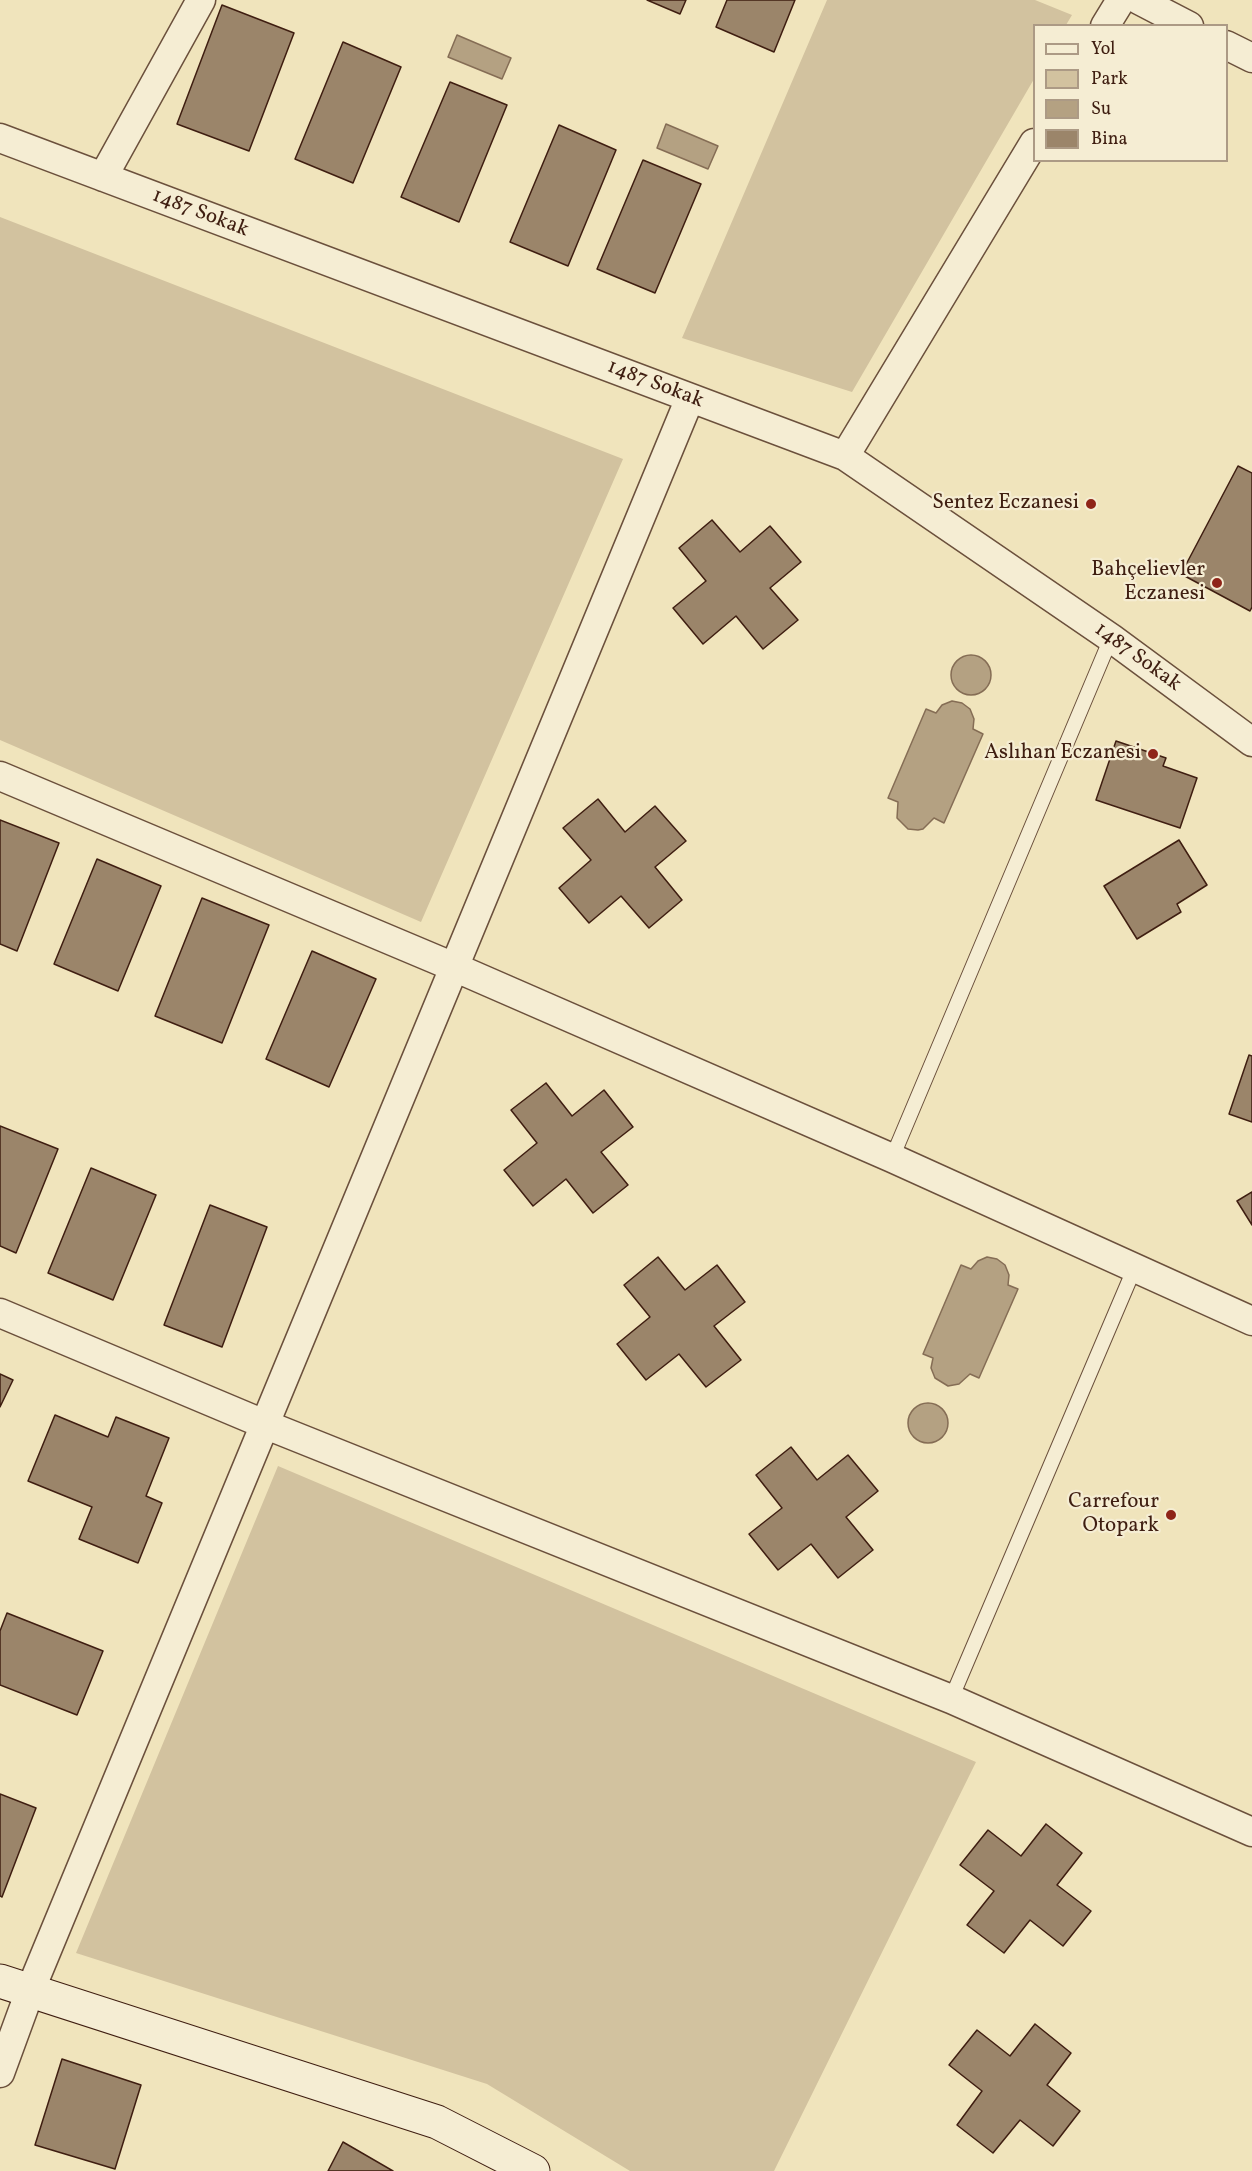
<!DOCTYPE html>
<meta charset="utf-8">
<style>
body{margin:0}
#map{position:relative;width:1252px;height:2171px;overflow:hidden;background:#f0e4bc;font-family:Vollkorn,serif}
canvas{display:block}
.legend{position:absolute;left:1033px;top:24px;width:195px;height:138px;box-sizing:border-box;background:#f5edd3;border:2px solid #ac9a85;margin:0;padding:8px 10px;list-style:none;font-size:18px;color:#3f1e11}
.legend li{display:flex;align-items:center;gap:12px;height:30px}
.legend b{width:30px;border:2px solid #ac9a85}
</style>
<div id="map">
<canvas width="1252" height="2171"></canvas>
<ul class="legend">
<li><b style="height:8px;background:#f5edd3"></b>Yol</li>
<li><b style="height:16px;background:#d2c29f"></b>Park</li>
<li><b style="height:16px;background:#b4a182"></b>Su</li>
<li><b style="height:16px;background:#9b856a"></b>Bina</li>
</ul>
</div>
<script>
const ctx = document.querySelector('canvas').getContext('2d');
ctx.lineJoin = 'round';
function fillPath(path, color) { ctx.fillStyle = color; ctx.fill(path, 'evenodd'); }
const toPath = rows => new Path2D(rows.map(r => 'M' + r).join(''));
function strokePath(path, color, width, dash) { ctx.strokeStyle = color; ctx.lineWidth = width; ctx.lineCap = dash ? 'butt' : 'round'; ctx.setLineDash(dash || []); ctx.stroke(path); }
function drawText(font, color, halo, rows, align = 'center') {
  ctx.font = font + ' Vollkorn,serif'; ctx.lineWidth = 4.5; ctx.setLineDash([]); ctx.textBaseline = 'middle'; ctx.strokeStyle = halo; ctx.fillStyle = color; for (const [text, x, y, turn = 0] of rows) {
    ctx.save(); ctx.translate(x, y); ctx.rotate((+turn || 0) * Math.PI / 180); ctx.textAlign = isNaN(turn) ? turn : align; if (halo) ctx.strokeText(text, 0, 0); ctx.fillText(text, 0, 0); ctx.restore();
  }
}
fillPath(toPath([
 [827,0,1035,0,1072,15,1066,25,1034,26,1034,79,852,392,682,338],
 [0,217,623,459,421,922,0,740],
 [278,1466,976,1762,774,2171,630,2171,487,2084,76,1953]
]), '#d2c29f');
const water = toPath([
 [457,35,511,58,502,79,448,57,457,35],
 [666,124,718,146,708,169,657,148,666,124],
 '951 675a20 20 0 1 1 40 0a20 20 0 1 1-40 0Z',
 [952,701,962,703,970,709,974,719,973,729,983,734,944,823,934,818,923,829,918,830,908,829,897,818,898,802,888,798,926,709,936,713,942,705,952,701],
 [987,1257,997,1259,1005,1265,1009,1275,1008,1285,1018,1289,979,1378,970,1374,959,1384,948,1386,935,1378,931,1368,933,1358,923,1354,961,1265,971,1269,978,1261,987,1257],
 '908 1423a20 20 0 1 1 40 0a20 20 0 1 1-40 0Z'
]);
fillPath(water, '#b4a182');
strokePath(water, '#856d55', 1.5);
const building = toPath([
 [647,0,686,0,680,14,647,0],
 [727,0,795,0,774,52,716,27,727,0],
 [222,5,294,33,249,151,177,124,222,5],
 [343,42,401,67,353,183,295,159,343,42],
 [450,82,507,105,459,222,401,197,450,82],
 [559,125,616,150,568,266,510,242,559,125],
 [643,160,701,184,655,293,597,269,643,160],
 [1238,466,1252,473,1252,607,1250,611,1181,574,1238,466],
 [712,520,740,552,770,526,801,562,770,588,798,620,763,649,736,616,703,644,673,608,706,581,679,548,712,520],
 [1116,741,1166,758,1163,766,1197,778,1180,828,1096,800,1116,741],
 [598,799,625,832,655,806,686,841,655,867,682,900,649,928,621,896,589,923,559,888,591,860,563,828,598,799],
 [0,820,59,843,17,951,0,944,0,820],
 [1179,840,1207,885,1177,904,1181,912,1137,939,1104,886,1179,840],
 [97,859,161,886,118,991,54,964,97,859],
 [202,898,269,925,222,1043,155,1016,202,898],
 [312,951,376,979,329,1087,266,1059,312,951],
 [1249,1055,1252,1056,1252,1122,1229,1114,1249,1055],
 [546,1083,572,1116,604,1090,633,1127,601,1152,628,1185,593,1213,566,1179,533,1206,504,1170,537,1143,511,1110,546,1083],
 [0,1126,58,1149,16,1253,0,1246,0,1126],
 [91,1168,156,1195,113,1300,48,1273,91,1168],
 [1252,1192,1252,1225,1237,1201,1252,1192],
 [210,1205,267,1227,222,1347,164,1325,210,1205],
 [658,1257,685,1290,717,1265,745,1302,714,1326,741,1360,706,1387,679,1354,646,1380,617,1344,650,1317,624,1285,658,1257],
 [0,1374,13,1380,0,1407,0,1374],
 [55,1415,108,1437,116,1417,169,1438,146,1496,162,1503,138,1563,79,1539,92,1507,28,1481,55,1415],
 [791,1447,817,1480,848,1455,878,1491,846,1517,873,1550,838,1578,811,1544,778,1570,749,1534,782,1508,756,1475,791,1447],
 [7,1613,103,1651,77,1715,0,1685,0,1631,7,1613],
 [0,1794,36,1808,2,1897,0,1896,0,1794],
 [1046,1824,1082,1853,1057,1885,1091,1911,1063,1946,1030,1920,1004,1953,967,1925,994,1891,960,1865,988,1830,1021,1856,1046,1824],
 [1035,2024,1071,2053,1047,2085,1080,2111,1053,2146,1020,2120,993,2153,957,2125,982,2091,949,2065,977,2030,1010,2056,1035,2024],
 [62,2059,141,2085,115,2169,35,2145,62,2059],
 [343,2142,393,2171,328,2171,343,2142]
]);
fillPath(building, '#9b856a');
strokePath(building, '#3f1e11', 1.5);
const lane = toPath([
 [892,1158,1111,638],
 [951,1699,1135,1267]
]);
const street = toPath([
 [1139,0,1189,26],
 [1105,26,1121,0],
 [1226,45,1252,58],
 [0,138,845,456,1111,638,1252,742],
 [103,177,201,0],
 [845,456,1034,143],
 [0,776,454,967,892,1158,1252,1321],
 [0,1313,264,1424,951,1699,1252,1832],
 [0,2073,30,1991,690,398]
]);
const secondary = toPath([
 [0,1981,437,2122,533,2171]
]);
strokePath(lane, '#6b503c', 16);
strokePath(street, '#6b503c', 31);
strokePath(secondary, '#3f1e11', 35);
strokePath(lane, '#f5edd3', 14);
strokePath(street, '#f5edd3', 28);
strokePath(secondary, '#f5edd3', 33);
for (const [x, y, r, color] of [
 [1091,504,6,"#8f2418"],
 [1217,583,6,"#8f2418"],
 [1153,754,6,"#8f2418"],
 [1171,1515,6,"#8f2418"]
]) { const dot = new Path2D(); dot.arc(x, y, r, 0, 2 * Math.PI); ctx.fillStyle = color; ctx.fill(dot); strokePath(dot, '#f5edd3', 2); }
drawText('21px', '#3f1e11', '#f5edd3', [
 ["1487 Sokak",200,214,21],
 ["1487 Sokak",655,385,21],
 ["1487 Sokak",1137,658,36]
]);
drawText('21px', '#3f1e11', '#f5edd3', [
 ["Sentez Eczanesi",1079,504],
 ["Bahçelievler",1205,571],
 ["Eczanesi",1205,595],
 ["Aslıhan Eczanesi",1141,754],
 ["Carrefour",1159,1503],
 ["Otopark",1159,1527]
], 'right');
</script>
